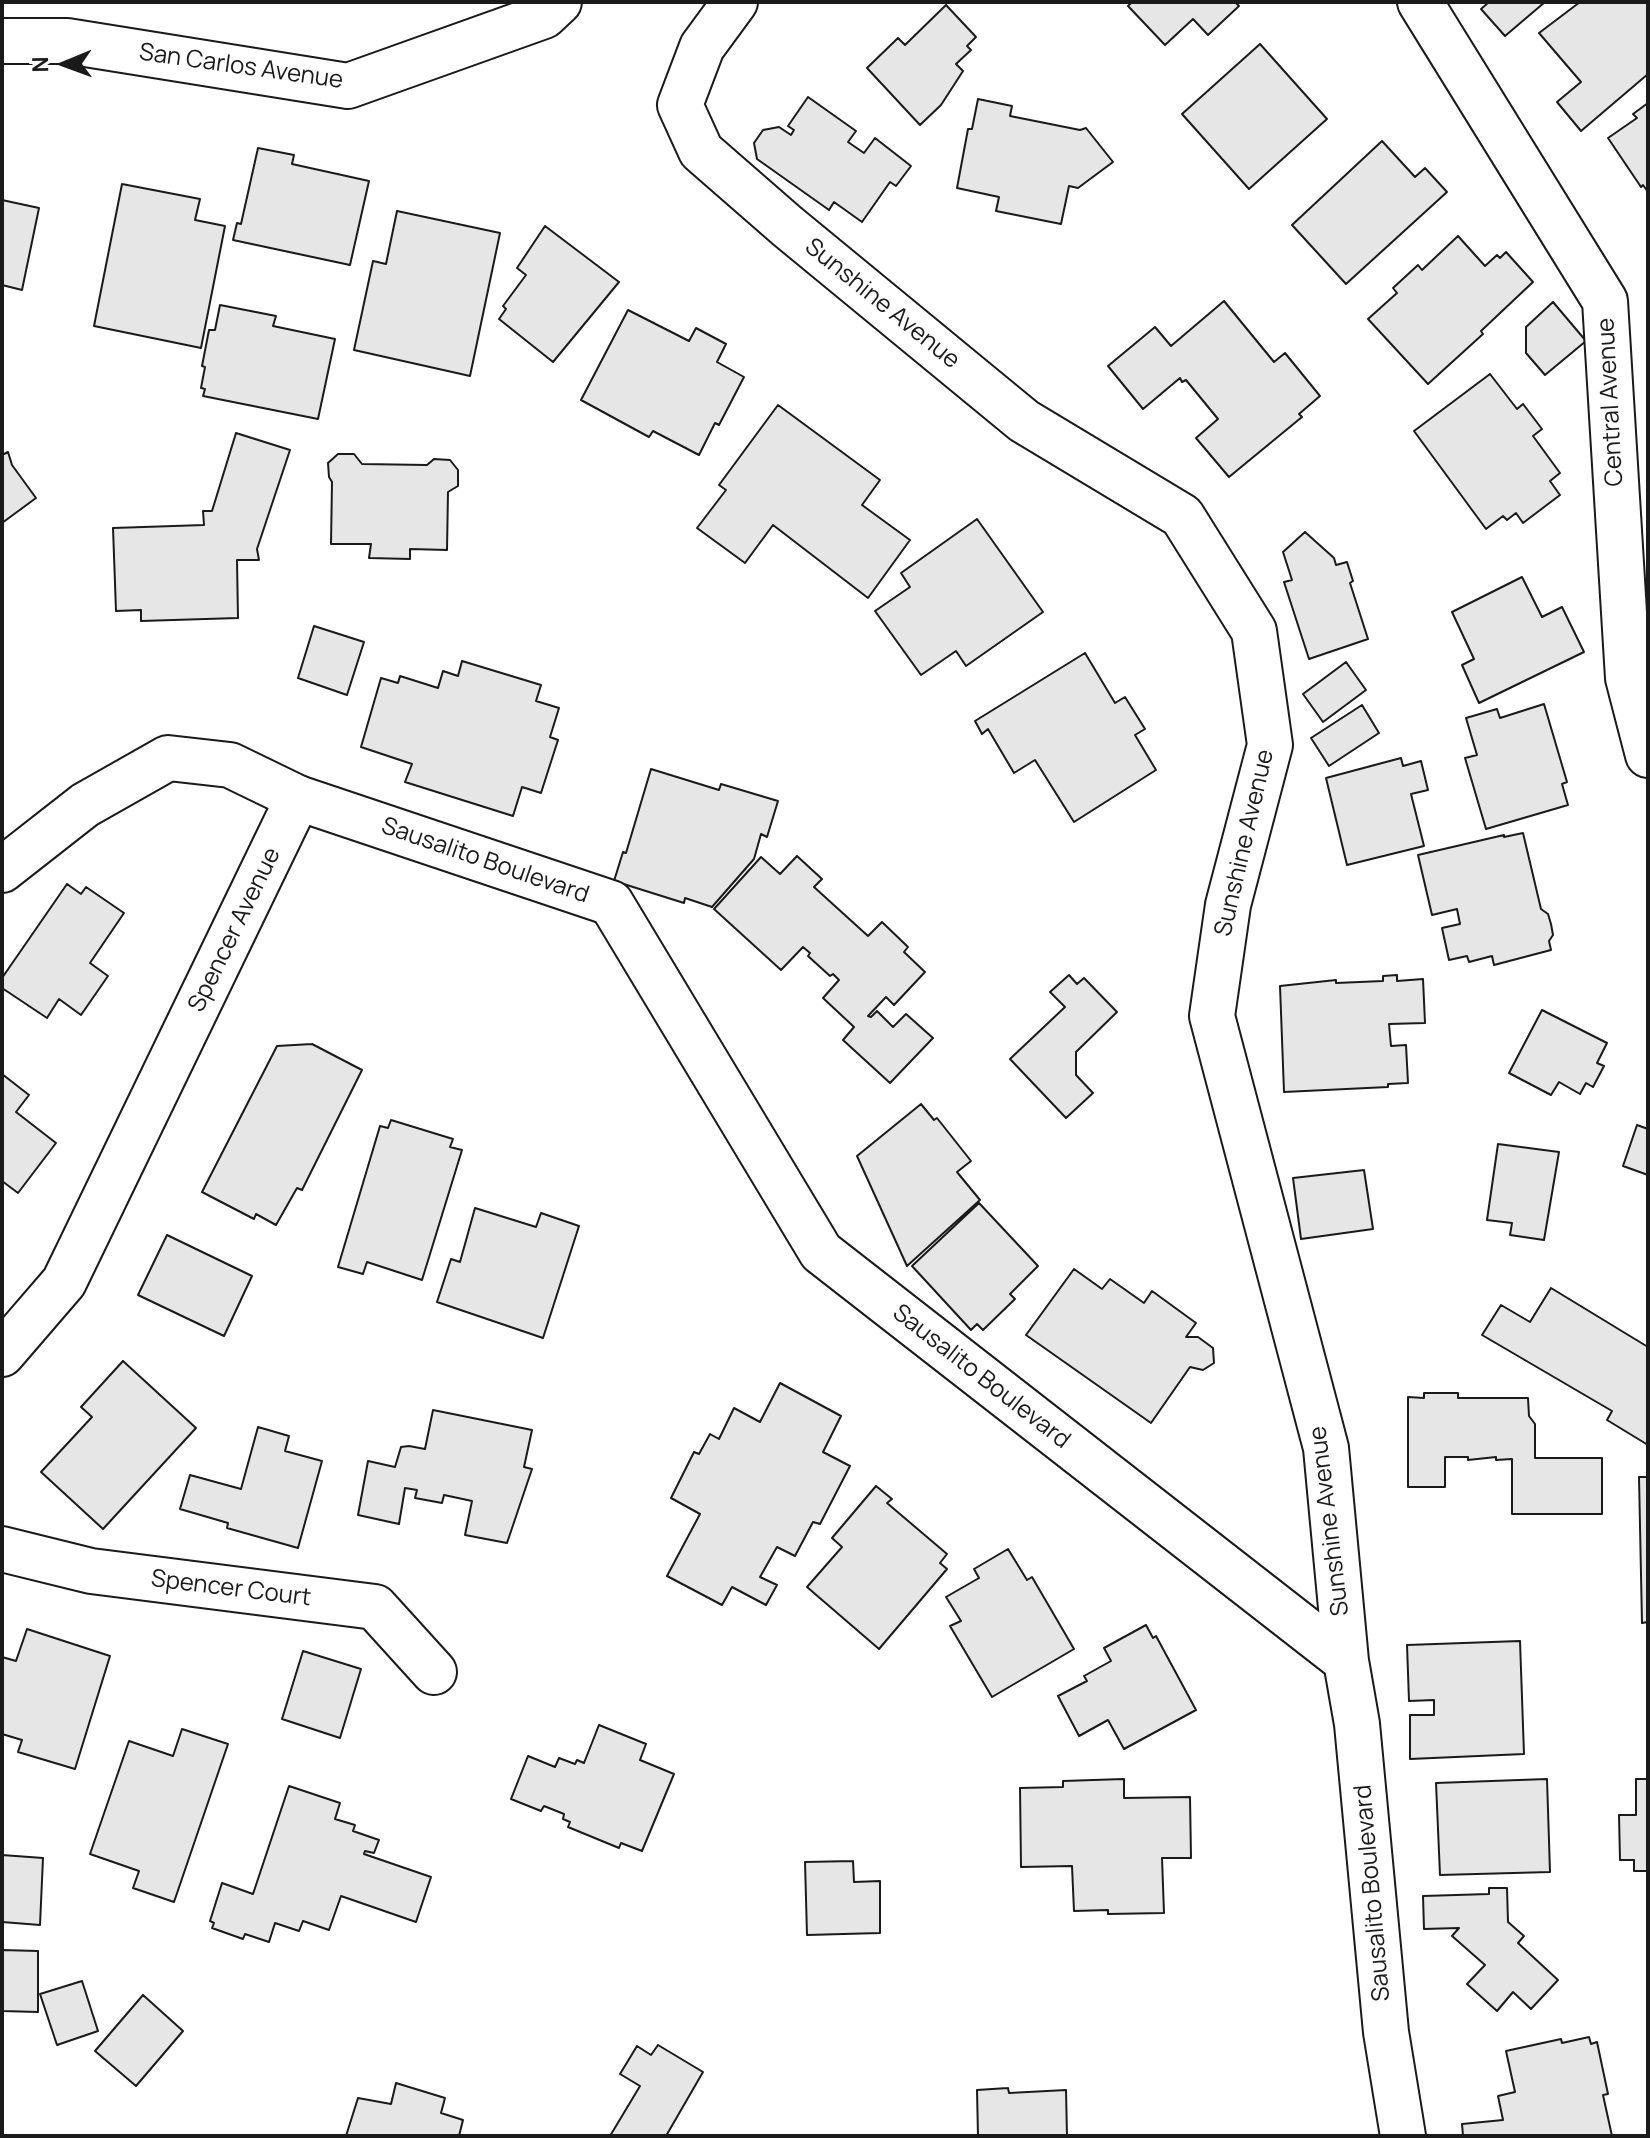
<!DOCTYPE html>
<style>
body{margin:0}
#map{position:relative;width:1650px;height:2138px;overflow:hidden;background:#fff;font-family:Manrope,sans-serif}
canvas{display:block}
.frame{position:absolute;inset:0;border:4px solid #1a1a1a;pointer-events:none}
.north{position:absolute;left:24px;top:24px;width:80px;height:80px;-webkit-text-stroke:6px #fff;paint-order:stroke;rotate:269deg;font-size:22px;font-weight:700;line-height:32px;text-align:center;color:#1a1a1a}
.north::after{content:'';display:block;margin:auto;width:28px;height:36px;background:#1a1a1a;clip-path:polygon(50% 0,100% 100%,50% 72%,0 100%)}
</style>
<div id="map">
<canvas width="1650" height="2138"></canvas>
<div class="frame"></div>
<div class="north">N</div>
</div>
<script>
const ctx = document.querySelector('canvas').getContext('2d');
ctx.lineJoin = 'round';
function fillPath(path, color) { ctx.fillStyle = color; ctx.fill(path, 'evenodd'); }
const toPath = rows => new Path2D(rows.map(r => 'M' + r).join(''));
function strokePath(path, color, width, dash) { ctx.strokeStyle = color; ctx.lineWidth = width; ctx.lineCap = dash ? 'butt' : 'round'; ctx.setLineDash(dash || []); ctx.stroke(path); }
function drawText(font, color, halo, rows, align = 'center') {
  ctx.font = font + ' Manrope,sans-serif'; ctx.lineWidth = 6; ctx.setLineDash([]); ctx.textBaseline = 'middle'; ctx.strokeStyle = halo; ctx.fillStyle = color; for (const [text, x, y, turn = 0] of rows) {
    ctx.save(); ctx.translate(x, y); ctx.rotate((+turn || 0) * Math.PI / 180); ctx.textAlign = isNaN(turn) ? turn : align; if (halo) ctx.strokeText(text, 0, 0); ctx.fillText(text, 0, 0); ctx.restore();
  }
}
const building = toPath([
 [1132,2,1235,2,1239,6,1208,35,1193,19,1165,45,1128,6,1132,2],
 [1489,2,1545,2,1505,36,1481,9,1489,2],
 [1580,2,1648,2,1648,74,1581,131,1557,102,1581,82,1539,33,1580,2],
 [946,5,976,37,967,46,971,50,956,64,963,71,941,105,920,125,867,68,898,38,905,45,946,5],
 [1260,44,1327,119,1249,189,1182,114,1260,44],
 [808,97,856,131,848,142,864,153,875,138,911,166,896,186,890,182,862,222,834,202,829,210,757,159,754,143,763,130,779,127,791,135,794,130,788,126,808,97],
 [978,99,1012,106,1010,116,1080,130,1086,128,1113,162,1078,188,1069,186,1061,224,996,211,999,197,957,188,968,129,972,129,978,99],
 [1648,103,1648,192,1643,185,1641,187,1608,138,1637,118,1633,114,1648,103],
 [1382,141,1415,177,1425,168,1447,192,1346,284,1292,225,1382,141],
 [258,148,294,155,292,164,369,181,350,265,233,240,237,223,241,224,258,148],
 [122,184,200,199,195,220,225,226,201,348,94,326,122,184],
 [2,200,39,208,22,290,2,285,2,200],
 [397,211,500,233,470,376,354,350,373,261,386,264,397,211],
 [545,226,619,282,553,362,499,319,506,309,503,306,526,275,517,268,545,226],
 [1458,236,1485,266,1497,255,1500,258,1506,252,1533,282,1481,331,1483,334,1428,384,1368,319,1397,293,1393,288,1418,265,1422,270,1458,236],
 [1224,301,1274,362,1285,353,1320,396,1299,414,1302,417,1229,477,1196,438,1218,419,1186,380,1182,382,1180,378,1143,409,1108,366,1155,327,1171,346,1224,301],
 [1553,302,1586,341,1545,375,1526,353,1526,327,1553,302],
 [220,305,276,316,273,326,335,339,318,419,203,396,205,389,201,388,205,367,202,366,209,330,215,330,220,305],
 [628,310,689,341,696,328,726,344,717,362,744,377,719,425,715,423,699,455,653,431,649,437,581,400,628,310],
 [1490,374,1517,409,1523,404,1542,429,1533,436,1560,473,1550,481,1560,495,1523,523,1516,513,1507,520,1503,516,1486,529,1414,431,1490,374],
 [778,405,880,480,862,505,910,540,868,598,773,525,745,563,697,528,726,490,719,485,778,405],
 [236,433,290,450,257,549,259,560,237,560,238,618,141,621,141,610,116,611,113,528,204,525,203,511,212,511,236,433],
 [8,452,12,465,36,498,2,523,2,455,8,452],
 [338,454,354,454,362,464,427,465,434,459,450,460,458,470,458,486,448,492,447,550,410,549,410,559,369,558,371,544,331,544,332,482,329,477,328,463,338,454],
 [977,519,1043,612,966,666,956,651,921,675,875,611,910,587,901,573,977,519],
 [1305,532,1334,558,1336,565,1347,562,1353,581,1350,583,1368,639,1309,659,1284,582,1292,580,1283,552,1305,532],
 [1522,577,1542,617,1562,607,1584,652,1479,703,1462,665,1474,659,1452,612,1522,577],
 [314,626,364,642,347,695,298,678,314,626],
 [1085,653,1115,703,1125,697,1145,729,1135,735,1156,770,1074,822,1035,760,1014,773,988,729,982,734,975,721,1085,653],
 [462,661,541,685,536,701,559,708,550,737,558,740,541,793,522,787,513,816,405,782,412,764,361,747,381,678,398,683,400,676,438,688,443,671,458,676,462,661],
 [1346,662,1366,690,1323,722,1303,694,1346,662],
 [1544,704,1567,782,1562,784,1568,805,1486,829,1465,758,1477,755,1466,718,1497,709,1500,718,1544,704],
 [1362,705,1379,733,1329,766,1311,738,1362,705],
 [1401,758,1403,766,1421,761,1428,790,1411,794,1424,846,1347,865,1326,778,1401,758],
 [651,769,719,790,721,784,778,801,767,837,761,834,754,859,712,907,685,898,684,903,614,881,623,852,626,853,651,769],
 [1523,833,1541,909,1548,914,1551,924,1553,935,1549,941,1551,950,1494,965,1492,956,1469,962,1467,956,1449,960,1442,928,1460,924,1457,909,1432,915,1418,855,1504,835,1504,837,1523,833],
 [797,856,822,879,814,887,868,936,882,922,908,947,904,952,925,972,894,1005,886,997,868,1016,871,1017,877,1011,893,1027,906,1014,933,1038,890,1083,843,1040,854,1027,823,998,839,980,833,974,830,976,808,956,810,953,803,947,781,970,714,909,761,857,780,874,797,856],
 [67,884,81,894,86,887,124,913,90,963,108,976,81,1015,59,999,47,1018,2,988,2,978,67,884],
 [1069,975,1077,984,1084,978,1117,1012,1076,1052,1076,1075,1093,1093,1066,1118,1010,1059,1065,1007,1050,992,1069,975],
 [1397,975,1397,981,1423,979,1425,1023,1389,1024,1391,1046,1406,1045,1408,1083,1388,1084,1388,1087,1284,1092,1280,986,1336,980,1336,983,1383,981,1383,976,1397,975],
 [1542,1010,1607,1043,1597,1063,1604,1066,1593,1087,1586,1083,1580,1094,1559,1082,1551,1095,1509,1073,1542,1010],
 [312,1044,362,1070,302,1190,297,1188,276,1225,256,1214,254,1219,202,1192,277,1046,312,1044],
 [2,1074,29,1095,16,1112,56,1143,18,1193,2,1181,2,1074],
 [921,1104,934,1120,937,1118,971,1161,957,1172,980,1200,907,1266,857,1156,921,1104],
 [391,1120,453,1139,450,1147,462,1150,422,1280,367,1262,363,1274,338,1267,380,1126,388,1128,391,1120],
 [1637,1125,1648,1129,1648,1175,1623,1166,1637,1125],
 [1498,1144,1559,1152,1544,1240,1510,1235,1512,1223,1487,1220,1498,1144],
 [1364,1170,1373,1229,1301,1239,1293,1178,1364,1170],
 [979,1203,1038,1266,1010,1294,1015,1299,983,1330,977,1324,971,1330,912,1266,979,1203],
 [475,1208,536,1227,541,1213,579,1226,543,1338,437,1302,451,1259,460,1262,475,1208],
 [167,1235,252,1276,224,1336,138,1295,167,1235],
 [1074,1269,1102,1289,1110,1279,1144,1303,1152,1291,1196,1323,1186,1337,1198,1337,1213,1348,1214,1363,1203,1370,1190,1367,1151,1423,1026,1335,1074,1269],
 [1551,1288,1648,1347,1648,1445,1607,1420,1612,1411,1482,1335,1501,1305,1530,1322,1551,1288],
 [123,1361,196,1428,103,1529,41,1472,92,1417,81,1407,123,1361],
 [780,1383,841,1416,823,1452,850,1466,820,1524,813,1522,795,1556,777,1547,760,1577,777,1585,766,1605,732,1587,722,1605,667,1576,700,1514,671,1498,694,1452,699,1454,710,1434,719,1439,734,1408,760,1422,780,1383],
 [1424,1393,1458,1393,1458,1398,1528,1398,1529,1416,1535,1424,1535,1458,1602,1458,1602,1514,1512,1514,1512,1459,1496,1460,1496,1457,1468,1460,1468,1457,1445,1457,1445,1487,1408,1487,1408,1397,1424,1398,1424,1393],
 [433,1410,532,1430,524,1467,532,1469,507,1543,465,1535,472,1501,444,1495,442,1503,415,1498,417,1490,405,1488,399,1524,358,1515,368,1461,395,1467,401,1447,409,1446,425,1449,433,1410],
 [258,1427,289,1436,285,1451,322,1461,298,1548,227,1528,228,1523,180,1509,190,1475,241,1489,258,1427],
 [1639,1477,1648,1477,1648,1622,1642,1623,1639,1477],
 [876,1486,892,1499,887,1503,947,1554,940,1563,947,1569,879,1649,807,1587,842,1547,832,1538,876,1486],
 [1008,1549,1027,1580,1032,1577,1074,1649,992,1697,950,1626,961,1621,946,1597,979,1578,974,1569,1008,1549],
 [1146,1625,1153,1638,1156,1636,1196,1710,1124,1749,1108,1720,1079,1736,1058,1696,1087,1681,1084,1676,1111,1661,1104,1648,1146,1625],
 [27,1629,110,1656,75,1769,18,1752,22,1740,2,1734,2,1657,16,1661,27,1629],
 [1520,1641,1524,1754,1410,1759,1410,1715,1434,1715,1434,1700,1409,1701,1407,1645,1520,1641],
 [303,1651,361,1669,340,1738,282,1719,303,1651],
 [599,1725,646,1744,640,1760,674,1774,642,1851,621,1843,619,1848,568,1827,570,1822,563,1819,564,1814,544,1806,541,1811,511,1799,528,1756,555,1767,559,1758,575,1764,577,1760,584,1763,599,1725],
 [182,1729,228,1744,174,1902,133,1888,139,1871,90,1854,129,1741,173,1756,182,1729],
 [1124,1779,1124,1798,1190,1797,1191,1858,1162,1858,1164,1913,1108,1914,1108,1910,1074,1911,1072,1866,1021,1867,1020,1788,1063,1787,1063,1781,1124,1779],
 [1547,1779,1550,1872,1440,1875,1436,1783,1547,1779],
 [1636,1779,1648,1779,1648,1871,1634,1871,1634,1860,1620,1860,1619,1815,1636,1815,1636,1779],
 [289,1786,340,1803,335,1819,355,1825,353,1831,379,1840,374,1853,365,1851,364,1854,431,1877,416,1922,341,1896,329,1930,303,1921,299,1931,275,1923,269,1942,245,1934,243,1939,212,1928,214,1923,210,1921,222,1883,253,1894,289,1786],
 [2,1855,43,1858,40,1925,2,1922,2,1855],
 [853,1861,854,1882,880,1881,880,1933,807,1935,805,1862,853,1861],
 [1489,1888,1507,1888,1508,1922,1524,1936,1518,1943,1558,1980,1531,2009,1513,1992,1497,2011,1467,1984,1485,1965,1452,1936,1459,1928,1424,1929,1423,1896,1489,1894,1489,1888],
 [2,1950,38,1951,38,2012,2,2011,2,1950],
 [82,1981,98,2031,57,2045,40,1994,82,1981],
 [143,1995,183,2031,136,2086,95,2051,143,1995],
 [1589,2037,1591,2044,1597,2042,1608,2094,1603,2095,1612,2136,1463,2136,1462,2124,1503,2120,1498,2096,1515,2092,1506,2051,1561,2039,1562,2043,1589,2037],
 [658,2045,703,2072,666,2136,610,2136,640,2086,620,2074,637,2046,651,2055,658,2045],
 [396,2083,445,2098,441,2113,463,2120,459,2136,346,2136,358,2098,391,2104,396,2083],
 [1008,2088,1009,2093,1066,2090,1067,2136,978,2136,977,2090,1008,2088]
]);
fillPath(building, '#e6e6e6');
strokePath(building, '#1a1a1a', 2);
const street = toPath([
 [735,2,702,47,680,105,701,151,787,226,1024,421,1182,516,1254,631,1270,745,1228,905,1212,1016,1326,1448,1346,1661],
 [1420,2,1605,301,1628,678,1648,755],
 [2,41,67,41,348,86,544,16,559,2],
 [298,798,611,903,821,1252,1346,1661,1357,1724,1386,2032,1403,2136],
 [2,1549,91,1571,375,1607,434,1672]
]);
const secondary = toPath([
 [2,870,85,805,168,758,230,765,298,798,64,1282,2,1354]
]);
strokePath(street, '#1a1a1a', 48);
strokePath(secondary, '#1a1a1a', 48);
strokePath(street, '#fff', 44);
strokePath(secondary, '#fff', 44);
drawText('24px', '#1a1a1a', '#fff', [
 ["San Carlos Avenue",241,67,8],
 ["Sunshine Avenue",882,304,39],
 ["Central Avenue",1611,402,-93],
 ["Sunshine Avenue",1245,843,-77],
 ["Sausalito Boulevard",485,861,19],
 ["Spencer Avenue",235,930,-64],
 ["Sausalito Boulevard",981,1377,38],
 ["Sunshine Avenue",1330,1521,-97],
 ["Spencer Court",231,1589,7],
 ["Sausalito Boulevard",1373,1893,-95]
]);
</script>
